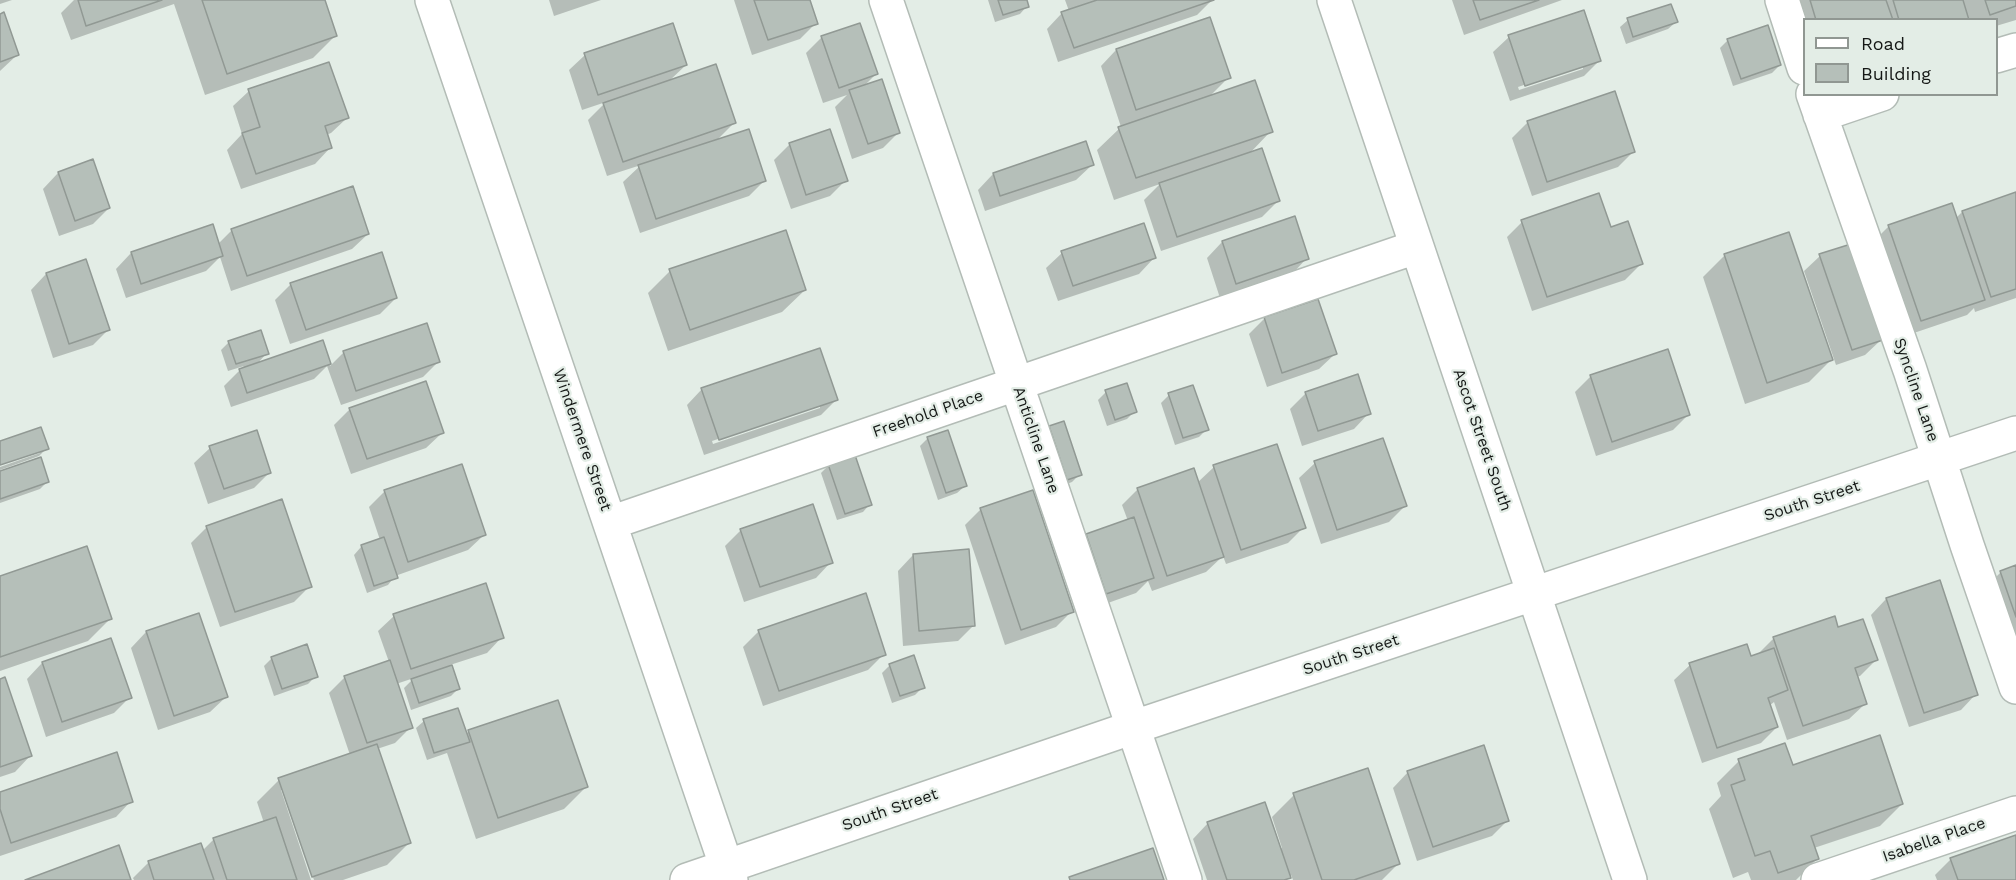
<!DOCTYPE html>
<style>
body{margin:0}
#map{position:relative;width:2016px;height:880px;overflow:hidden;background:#e3ede6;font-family:"Work Sans",sans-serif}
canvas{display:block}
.legend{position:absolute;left:1803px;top:18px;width:195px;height:78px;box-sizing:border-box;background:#e3ede6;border:2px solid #909792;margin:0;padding:8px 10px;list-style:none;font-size:18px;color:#141715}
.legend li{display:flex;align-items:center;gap:12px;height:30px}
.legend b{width:30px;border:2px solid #909792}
</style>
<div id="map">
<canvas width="2016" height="880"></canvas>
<ul class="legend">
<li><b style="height:8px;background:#fff"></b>Road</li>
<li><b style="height:16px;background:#b5bfb9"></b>Building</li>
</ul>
</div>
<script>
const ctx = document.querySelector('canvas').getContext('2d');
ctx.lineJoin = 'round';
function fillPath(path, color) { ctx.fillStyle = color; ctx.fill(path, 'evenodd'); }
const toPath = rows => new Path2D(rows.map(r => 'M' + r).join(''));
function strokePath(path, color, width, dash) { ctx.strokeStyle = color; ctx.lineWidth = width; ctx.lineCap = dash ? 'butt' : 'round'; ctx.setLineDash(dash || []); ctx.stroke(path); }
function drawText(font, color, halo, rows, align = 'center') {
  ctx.font = font + ' "Work Sans",sans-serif'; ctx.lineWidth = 4.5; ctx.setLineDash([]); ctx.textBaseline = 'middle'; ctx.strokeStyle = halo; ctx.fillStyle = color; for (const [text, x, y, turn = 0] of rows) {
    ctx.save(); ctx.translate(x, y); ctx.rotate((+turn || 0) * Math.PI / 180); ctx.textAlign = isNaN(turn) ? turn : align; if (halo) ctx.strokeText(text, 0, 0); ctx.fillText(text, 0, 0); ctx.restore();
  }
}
fillPath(toPath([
 [0,0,12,0,0,4],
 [74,0,323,0,335,36,313,58,205,95,174,4,71,40,61,13],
 [549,0,601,0,554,16],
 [734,0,808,0,816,23,800,39,752,55],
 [988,0,1025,0,1027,6,1020,14,995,22],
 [1065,0,1212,0,1197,15,1058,62,1047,29,1062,13,1069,11],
 [1452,0,1562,0,1464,35],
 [1793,0,2016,0,2016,20,1996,26,1996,20,1804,20],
 [0,15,17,55,0,71],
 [1210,19,1229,77,1209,97,1271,131,1249,154,1278,201,1262,217,1161,251,1144,200,1160,184,1114,200,1097,150,1121,127,1101,66,1116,50],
 [1628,20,1676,22,1668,29,1626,44,1620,27],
 [822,37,876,74,864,86,899,132,883,148,852,159,835,107,847,95,823,103,806,53],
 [1509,37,1600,60,1584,76,1510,101,1493,52],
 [1583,65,1583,69,1519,90,1518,87],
 [1728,40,1780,65,1772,73,1733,86,1720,48],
 [585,55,686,65,668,82,734,123,716,141,764,181,749,196,640,233,623,182,641,165,607,176,588,120,606,102,582,110,569,70],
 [249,91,347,118,331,133,326,135,330,148,315,164,241,189,227,150,242,134,233,106],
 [1528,122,1634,151,1618,167,1532,196,1512,138],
 [790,144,846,180,830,196,791,209,774,160],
 [1092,165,1076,180,985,211,978,190,993,174],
 [58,173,109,208,93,224,59,236,43,189],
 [2016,194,2016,298,1975,312,1974,308,1967,315,1905,336,1873,242,1889,226,1956,218,1962,212],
 [1294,218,1307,258,1292,274,1220,298,1207,258,1222,242],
 [1522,222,1641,264,1625,280,1532,311,1507,237],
 [232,230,368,234,352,249,231,291,220,257,206,271,126,298,116,269,131,253,218,244],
 [1062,253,1154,258,1139,274,1058,301,1046,268],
 [1725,255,1831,360,1809,382,1745,404,1703,277],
 [1820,256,1881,340,1865,355,1836,365,1804,271],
 [85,261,109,329,93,345,53,358,31,290,46,274],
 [670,271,805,290,782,312,668,351,648,293],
 [291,284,396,298,380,314,290,344,275,300],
 [1265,318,1335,354,1319,369,1267,387,1249,334],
 [260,332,267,353,256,365,322,342,330,366,344,352,438,362,423,377,341,405,327,366,314,379,231,407,224,386,244,366,228,371,221,350,228,343],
 [1357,376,1369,413,1354,429,1302,446,1290,409,1305,394],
 [1591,376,1689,414,1673,430,1596,456,1575,392],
 [702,389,836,400,821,415,704,455,687,405],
 [820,405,820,408,713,444,712,441],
 [1106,392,1135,411,1127,419,1107,426,1098,400],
 [1169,395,1207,429,1199,437,1175,445,1161,403],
 [350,409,442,433,426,448,351,474,334,425],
 [1050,428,1080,474,1072,482,1059,487,1042,435],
 [928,438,965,486,957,493,938,500,920,446],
 [0,443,47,448,39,456,0,470,0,467,40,453,40,450,0,464],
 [210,448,269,473,254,488,208,504,194,463],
 [1315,463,1405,506,1389,522,1321,544,1299,478],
 [829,465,870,504,863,512,837,520,821,473],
 [1214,467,1304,527,1288,543,1226,564,1223,556,1206,572,1152,591,1148,581,1136,593,1091,609,1071,551,1087,535,1128,521,1122,505,1138,489,1197,483],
 [0,473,48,481,40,489,0,503],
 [385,491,484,535,468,550,395,576,388,585,367,593,354,555,361,547,380,540,369,507],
 [981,509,1072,611,1056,627,1005,645,965,525],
 [207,527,310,586,294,602,220,627,191,543],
 [741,530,831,562,816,578,744,602,725,546],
 [913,555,973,626,958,641,903,646,898,571],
 [2016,567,2016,678,1985,588,2001,572],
 [0,577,110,619,88,641,0,671],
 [1886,599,1976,694,1961,710,1909,727,1871,615],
 [394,616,502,637,487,653,450,665,459,688,451,696,411,710,404,688,414,678,396,684,411,727,395,743,377,749,409,843,387,865,343,880,314,880,284,790,281,790,311,880,134,880,133,878,149,862,202,851,214,839,264,823,257,802,279,780,350,755,329,693,345,677,389,662,378,631],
 [1837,629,1876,660,1860,676,1856,677,1865,704,1849,719,1787,740,1774,702,1769,706,1777,727,1761,743,1702,763,1674,680,1690,665,1750,658,1758,654,1774,638],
 [759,631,884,654,868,670,763,706,743,647],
 [146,632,226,697,210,712,158,730,131,648],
 [110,640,130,697,114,713,46,737,27,679,42,663],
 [272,658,316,676,308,684,274,696,264,666],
 [890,665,923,687,915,695,892,703,882,673],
 [0,681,30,756,15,772,0,777],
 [424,721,466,734,469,731,586,787,564,809,476,839,447,753,427,760,416,728],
 [1739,761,1792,767,1902,804,1880,826,1814,848,1817,859,1796,880,1751,880,1748,872,1733,878,1709,809,1721,796,1717,783],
 [1408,772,1508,820,1492,836,1417,861,1393,788],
 [0,794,131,801,116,817,0,856],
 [1294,795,1398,864,1382,880,1293,880,1291,875,1287,880,1207,880,1193,839,1208,823,1280,849,1282,848,1272,817],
 [2016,837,2016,880,1937,880,1935,875,1951,859]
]), '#0003');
const building = toPath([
 [78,0,162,0,86,26,78,0],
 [202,0,325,0,337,36,227,74,202,0],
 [754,0,810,0,818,24,768,40,754,0],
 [998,0,1027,0,1029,7,1003,15,998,0],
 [1097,0,1214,0,1074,48,1061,12,1097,0],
 [1473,0,1539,0,1480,20,1473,0],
 [1810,0,1886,0,1893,20,1816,20,1810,0],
 [1893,0,1963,0,1969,20,1899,20,1893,0],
 [1985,0,2016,0,2016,6,1990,15,1985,0],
 [1671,4,1678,22,1633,37,1627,18,1671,4],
 [1584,10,1601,61,1525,86,1508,35,1584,10],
 [4,12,19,55,0,62,0,14,4,12],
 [1210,17,1231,78,1136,110,1116,49,1210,17],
 [673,23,687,65,598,95,584,53,673,23],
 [860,23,878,74,839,88,821,36,860,23],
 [1768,25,1781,65,1741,79,1727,39,1768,25],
 [329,62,349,118,325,126,332,148,256,174,242,133,260,127,248,89,329,62],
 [716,64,736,123,623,162,603,103,716,64],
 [882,79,900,133,868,144,849,90,882,79],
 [1255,80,1273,132,1136,178,1118,127,1255,80],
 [1615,91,1635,152,1547,182,1527,121,1615,91],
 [749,129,766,181,656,219,638,165,749,129],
 [830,129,848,181,806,195,789,143,830,129],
 [1086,141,1094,165,1000,196,993,173,1086,141],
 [1262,148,1280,201,1177,237,1159,183,1262,148],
 [93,159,110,208,75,221,58,172,93,159],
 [353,186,369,234,247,276,231,229,353,186],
 [2016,192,2016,289,1991,297,1962,211,2016,192],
 [1599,193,1611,227,1628,221,1643,264,1547,297,1521,220,1599,193],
 [1952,203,1985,300,1921,321,1888,225,1952,203],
 [1295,216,1309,259,1236,284,1222,241,1295,216],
 [1144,223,1156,258,1073,286,1061,251,1144,223],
 [213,224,223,256,141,284,131,252,213,224],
 [786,230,806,290,690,330,669,269,786,230],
 [1789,232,1833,360,1767,383,1724,254,1789,232],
 [1851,244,1883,340,1852,350,1819,254,1851,244],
 [382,252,397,298,306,330,290,283,382,252],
 [86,259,110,330,69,344,46,273,86,259],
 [1318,299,1337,354,1282,373,1264,317,1318,299],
 [427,323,440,362,356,391,343,351,427,323],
 [261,330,269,354,236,364,228,341,261,330],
 [323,340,331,364,247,393,239,369,323,340],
 [820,348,838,400,719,440,701,388,820,348],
 [1668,349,1690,415,1612,442,1590,375,1668,349],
 [1358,374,1371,414,1318,431,1305,392,1358,374],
 [426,381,444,433,367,459,349,408,426,381],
 [1127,383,1137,412,1115,420,1105,390,1127,383],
 [1193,385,1209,430,1183,438,1168,393,1193,385],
 [1064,421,1082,475,1067,480,1049,426,1064,421],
 [41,427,49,449,0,465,0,441,41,427],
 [257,430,271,473,224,489,209,446,257,430],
 [948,430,967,486,946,493,927,437,948,430],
 [1383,438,1407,506,1337,530,1314,461,1383,438],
 [1277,444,1306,528,1241,550,1213,465,1277,444],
 [855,455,872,505,845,514,828,464,855,455],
 [41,457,49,482,0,499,0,471,41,457],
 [462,464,486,535,408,562,384,490,462,464],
 [1194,468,1224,557,1167,576,1137,488,1194,468],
 [1033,490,1074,612,1021,630,980,508,1033,490],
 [282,499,312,587,235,612,206,526,282,499],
 [813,504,833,563,760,587,740,529,813,504],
 [1134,517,1154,578,1106,594,1086,534,1134,517],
 [384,537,398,578,374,586,361,545,384,537],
 [87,546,112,619,0,657,0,576,87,546],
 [969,549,975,626,919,631,913,554,969,549],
 [2016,565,2016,617,2000,571,2016,565],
 [1940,580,1978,695,1924,713,1886,598,1940,580],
 [486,583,504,638,411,669,393,614,486,583],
 [866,593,886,655,779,691,758,630,866,593],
 [199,613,228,697,174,716,146,631,199,613],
 [1835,616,1838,627,1863,619,1878,660,1855,668,1867,704,1803,726,1773,637,1835,616],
 [111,638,132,698,62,722,42,662,111,638],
 [307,644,318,677,282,689,271,657,307,644],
 [1747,644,1751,656,1774,648,1788,690,1768,698,1778,727,1717,748,1689,663,1747,644],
 [914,655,925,688,900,696,889,664,914,655],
 [390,660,413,728,367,743,344,676,390,660],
 [452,665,460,689,419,703,411,679,452,665],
 [5,677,32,756,0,767,0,679,5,677],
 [558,700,588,787,498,818,468,730,558,700],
 [458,708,470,742,434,753,423,719,458,708],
 [1880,735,1903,804,1811,836,1819,859,1778,873,1770,851,1755,856,1731,785,1745,780,1738,759,1785,743,1793,765,1880,735],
 [377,744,411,843,312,877,278,778,377,744],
 [1484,745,1509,821,1433,847,1407,771,1484,745],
 [117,752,133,802,11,843,0,809,0,792,117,752],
 [1368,768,1400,864,1354,880,1322,880,1293,793,1368,768],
 [1265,802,1291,878,1284,880,1227,880,1207,822,1265,802],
 [276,817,297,880,227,880,213,838,276,817],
 [2016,835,2016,880,1958,880,1950,858,2016,835],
 [201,843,214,880,154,880,148,861,201,843],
 [119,845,131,880,25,880,119,845],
 [1153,848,1164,880,1070,880,1069,877,1153,848]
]);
fillPath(building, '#b5bfb9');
strokePath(building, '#919994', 1.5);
const minor = toPath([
 [432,0,731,880],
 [886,0,1185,880],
 [1334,0,1630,880],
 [1782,0,1804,68],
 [1996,56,2016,50],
 [1813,94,1910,370,1967,545,2016,687],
 [1820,115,1882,94],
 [610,523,1416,247],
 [687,880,1134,727,2016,433],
 [1818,880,2016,813]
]);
strokePath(minor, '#b3bcb6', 36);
strokePath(minor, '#fff', 33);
drawText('16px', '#141715', '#e3ede6', [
 ["Syncline Lane",1916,390,71],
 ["Freehold Place",928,414,-19],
 ["Windermere Street",582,440,71],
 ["Anticline Lane",1036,440,71],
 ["Ascot Street South",1482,440,71],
 ["South Street",1812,501,-18],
 ["South Street",1351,655,-18],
 ["South Street",890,810,-19],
 ["Isabella Place",1934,840,-19]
]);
</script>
